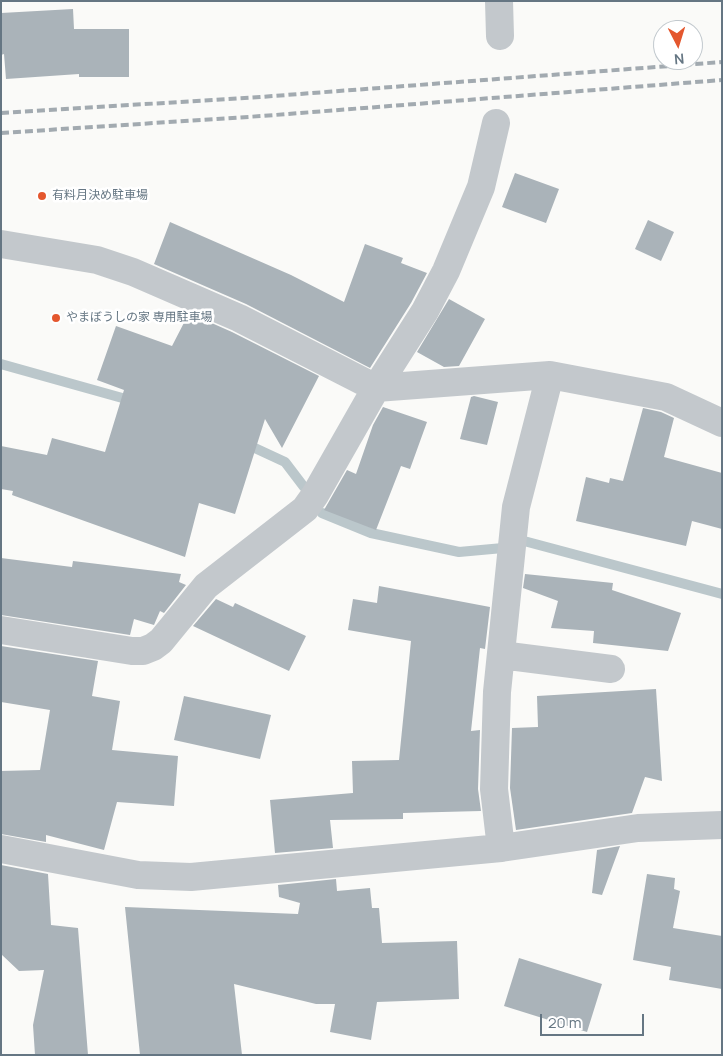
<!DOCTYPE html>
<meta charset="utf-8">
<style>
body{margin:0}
#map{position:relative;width:723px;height:1056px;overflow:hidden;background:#fafaf8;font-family:Manrope,sans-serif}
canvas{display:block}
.frame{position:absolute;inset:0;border:2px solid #657683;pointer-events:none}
.north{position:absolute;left:653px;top:20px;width:50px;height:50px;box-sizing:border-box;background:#fff;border:1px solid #c1c8cd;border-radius:50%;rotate:175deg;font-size:14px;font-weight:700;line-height:20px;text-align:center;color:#657683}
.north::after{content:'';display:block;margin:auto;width:18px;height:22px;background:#e4572e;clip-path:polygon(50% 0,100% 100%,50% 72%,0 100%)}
.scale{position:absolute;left:540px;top:1014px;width:104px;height:22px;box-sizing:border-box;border:2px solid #657683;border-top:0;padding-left:6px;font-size:15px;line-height:18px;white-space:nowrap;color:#657683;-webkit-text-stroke:4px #fff;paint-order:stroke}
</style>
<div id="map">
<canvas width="723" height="1056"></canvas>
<div class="frame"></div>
<div class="north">N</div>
<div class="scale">20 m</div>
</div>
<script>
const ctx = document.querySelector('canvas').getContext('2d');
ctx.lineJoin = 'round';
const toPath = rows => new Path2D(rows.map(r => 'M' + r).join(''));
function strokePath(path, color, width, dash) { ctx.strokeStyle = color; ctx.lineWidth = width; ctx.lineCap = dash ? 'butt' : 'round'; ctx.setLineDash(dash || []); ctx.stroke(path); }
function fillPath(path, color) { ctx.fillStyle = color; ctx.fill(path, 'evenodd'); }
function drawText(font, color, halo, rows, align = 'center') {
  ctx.font = font + ' Manrope,"Noto Sans JP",sans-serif'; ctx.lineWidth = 5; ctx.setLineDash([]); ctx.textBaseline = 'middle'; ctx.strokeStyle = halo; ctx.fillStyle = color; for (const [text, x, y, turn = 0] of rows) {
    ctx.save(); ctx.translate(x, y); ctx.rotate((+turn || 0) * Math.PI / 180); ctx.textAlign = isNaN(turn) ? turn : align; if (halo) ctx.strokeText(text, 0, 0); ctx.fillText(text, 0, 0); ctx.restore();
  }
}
strokePath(toPath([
 [1,364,133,401],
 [244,443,285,462,304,487],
 [322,513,371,533,459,552,503,548],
 [524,541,722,594]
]), '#bbc7cb', 10);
fillPath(toPath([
 [73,9,74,29,129,29,129,77,79,77,79,74,6,79,4,54,1,55,1,13],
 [515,173,559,189,546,223,502,207],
 [648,220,674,232,661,261,635,249],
 [170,222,291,275,344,302,365,244,403,258,401,263,427,273,411,303,370,368,246,304,154,264],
 [449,299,485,319,459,366,444,367,417,352],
 [189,313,232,332,319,376,282,448,265,419,235,514,199,503,185,557,12,495,13,491,1,489,1,446,47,455,52,438,105,452,124,390,97,380,116,326,172,346],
 [474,396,498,402,487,445,460,439,471,397],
 [383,407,427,422,410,469,401,466,376,530,324,510,347,470,356,474,373,425],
 [643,408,661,412,674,418,664,457,722,473,722,529,692,521,686,546,576,521,586,477,609,483,610,478,623,481],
 [1,558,72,567,73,561,181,574,179,582,186,585,164,613,160,611,154,625,134,619,130,635,1,615],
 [525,574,613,583,612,590,681,613,668,651,593,643,594,631,551,628,558,601,523,588],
 [379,586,490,607,485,649,480,648,471,731,480,730,478,789,481,811,403,813,403,819,330,820,333,848,275,853,270,800,353,793,352,761,399,760,411,641,348,630,353,599,377,603],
 [216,599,233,607,235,603,306,636,289,671,193,626],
 [1,646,98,661,92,696,120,701,112,750,178,756,174,806,117,802,104,850,46,835,46,842,1,834,1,771,40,770,50,710,1,702],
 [656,689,662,781,645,777,632,813,516,830,510,788,512,728,538,727,537,696],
 [184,696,271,715,260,759,174,740],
 [620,846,602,895,592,893,597,850],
 [1,865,48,874,51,925,78,928,88,1055,35,1055,33,1025,44,970,19,971,1,954],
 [647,874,675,878,674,889,680,891,673,928,722,936,722,989,669,980,671,967,633,960],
 [336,879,337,891,370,888,372,908,379,908,382,943,457,941,459,999,377,1002,371,1040,330,1032,335,1004,316,1004,234,984,242,1055,140,1055,125,907,298,914,300,903,279,897,278,885],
 [519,958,602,984,587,1032,504,1006]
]), '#aab3b9');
strokePath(toPath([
 [499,1,500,36],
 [1,244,97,260,133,272,239,318,376,388,550,375,666,397,722,423],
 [1,630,132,651,143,651,153,647,161,641,206,586,305,509,315,495,376,388,425,311,446,271,481,187,496,123],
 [501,655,611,669],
 [501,848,494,789,497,692,516,507,550,375],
 [1,849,138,875,191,877,501,848,638,828,722,825]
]), '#c3c8cc', 28);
strokePath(toPath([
 [1,113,260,97,722,62],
 [1,133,262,116,722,80]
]), '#a2aab0', 4, [8, 4]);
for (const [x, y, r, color] of [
 [42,196,5,"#e4572e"],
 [56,318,5,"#e4572e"]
]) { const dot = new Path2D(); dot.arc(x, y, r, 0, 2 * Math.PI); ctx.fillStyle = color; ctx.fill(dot); strokePath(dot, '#fff', 2); }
drawText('12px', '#657683', '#fff', [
 ["有料月決め駐車場",52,196],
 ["やまぼうしの家 専用駐車場",66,318]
], 'left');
</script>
